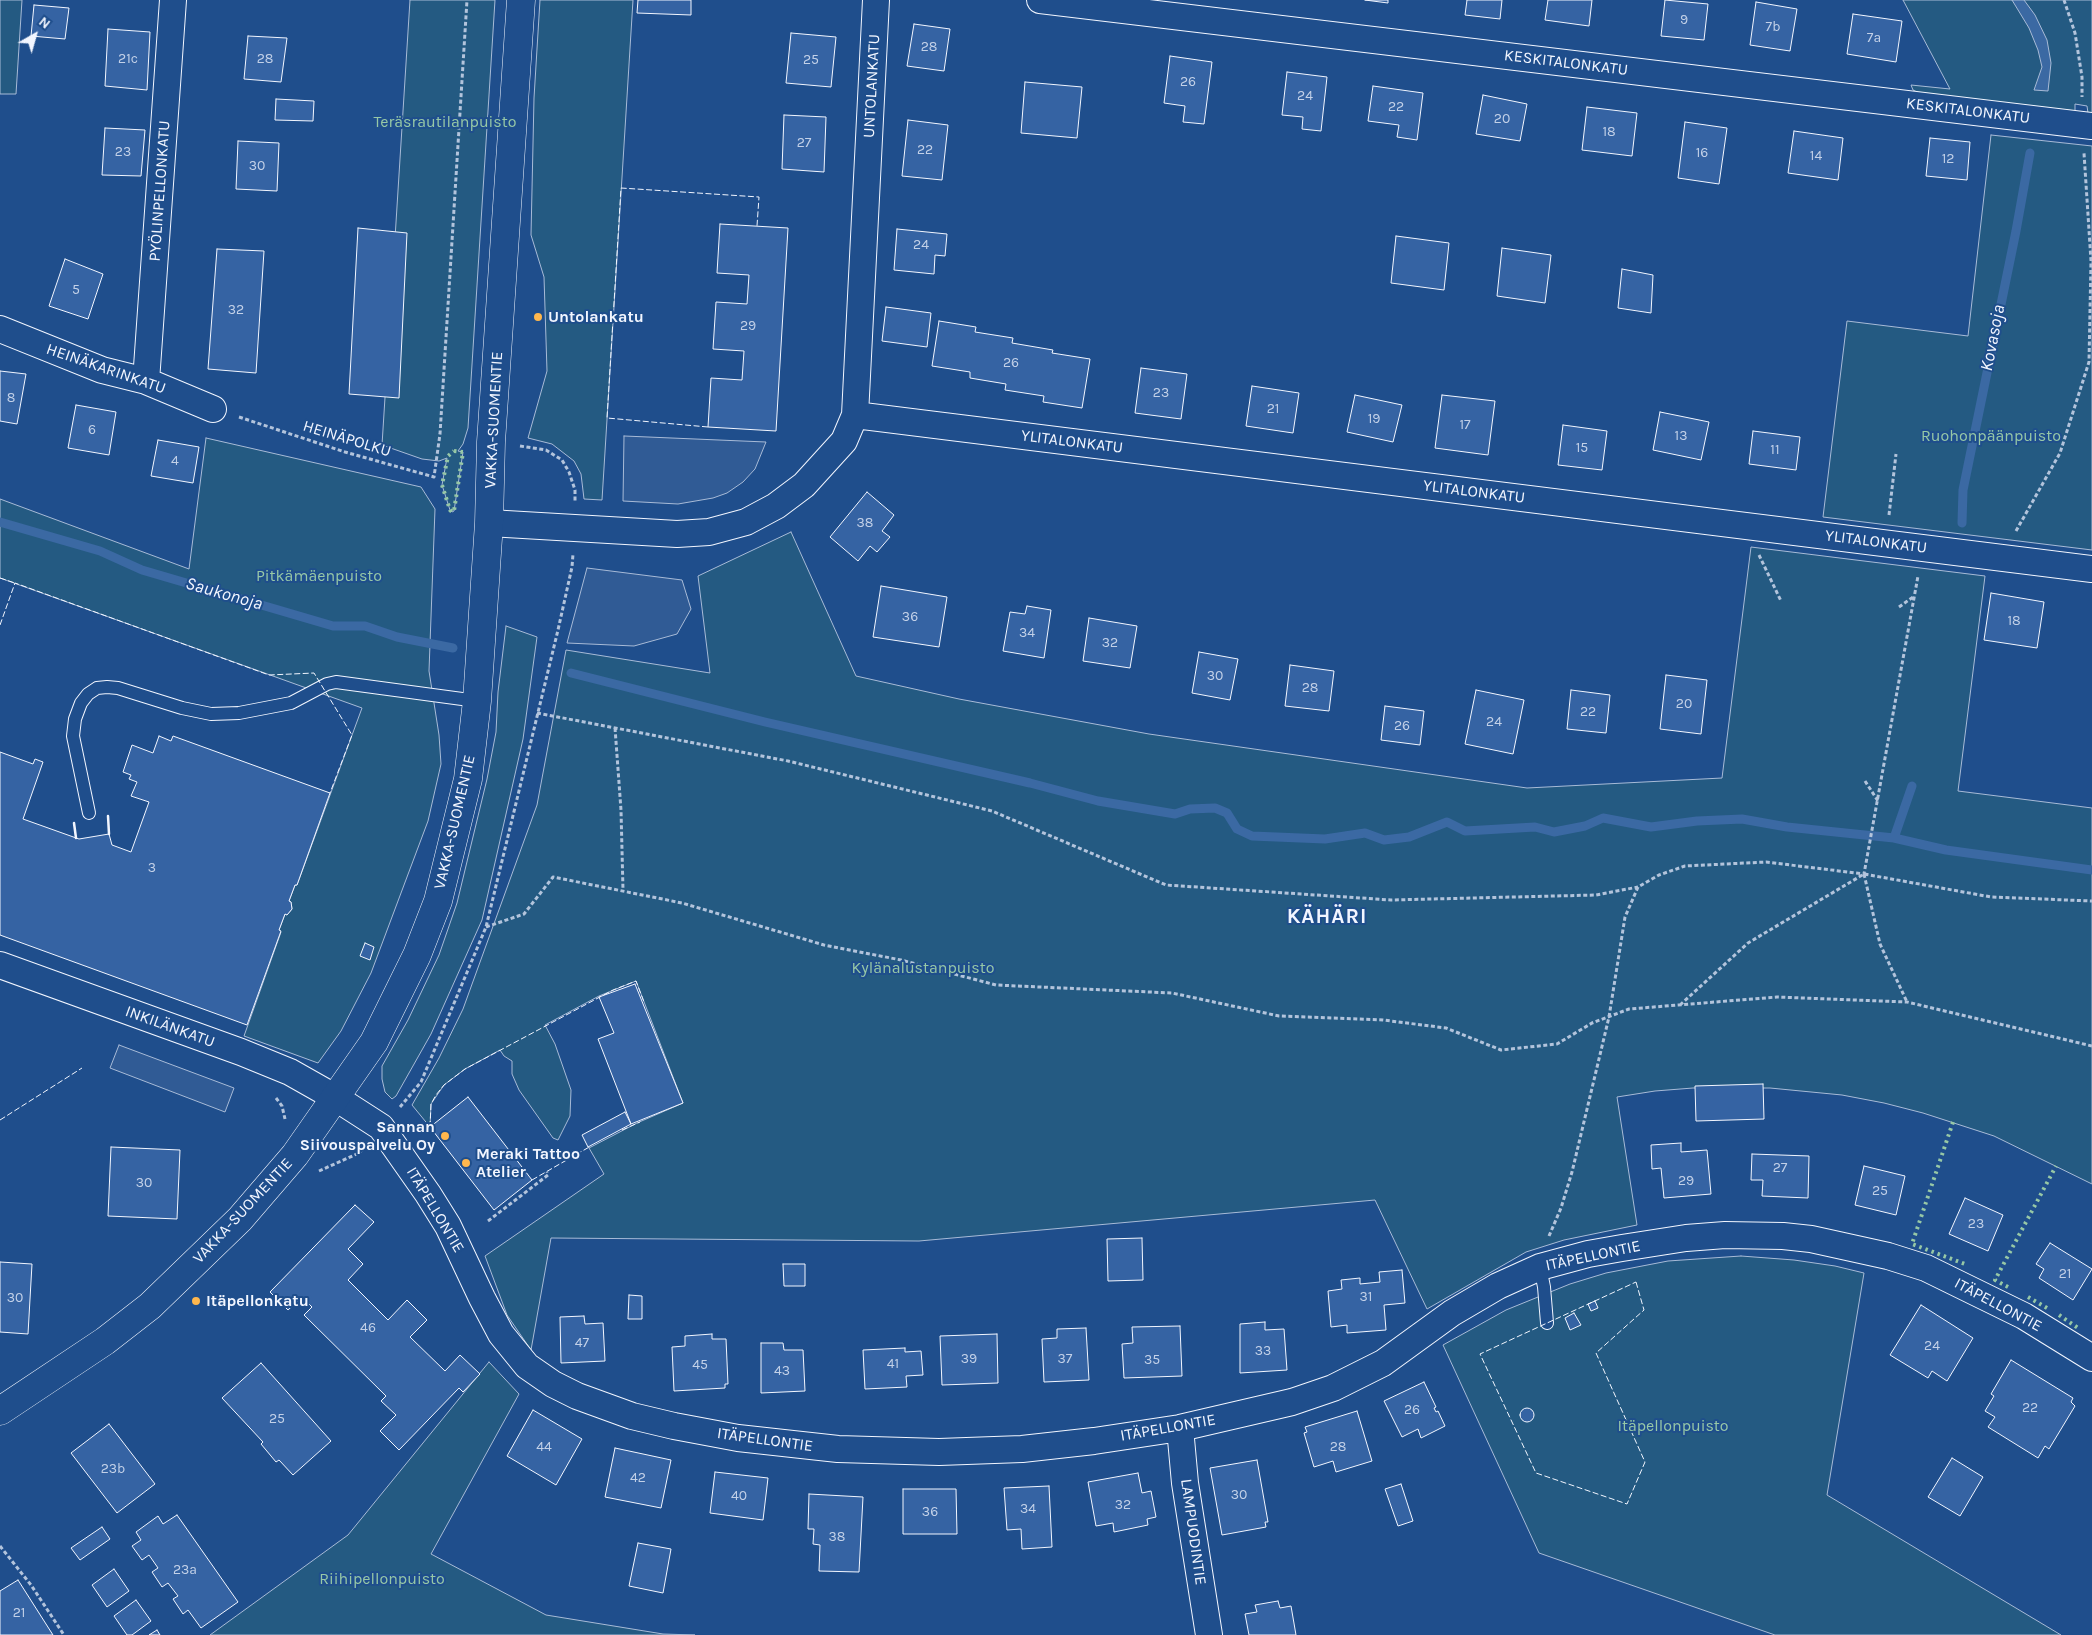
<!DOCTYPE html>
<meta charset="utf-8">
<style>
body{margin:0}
#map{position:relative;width:2092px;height:1635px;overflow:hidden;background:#1f4e8c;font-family:Karla,sans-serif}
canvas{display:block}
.north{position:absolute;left:10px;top:10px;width:50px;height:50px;-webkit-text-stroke:4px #1f4e8c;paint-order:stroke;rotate:38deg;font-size:14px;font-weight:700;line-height:20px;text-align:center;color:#f2f6ff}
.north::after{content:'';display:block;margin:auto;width:18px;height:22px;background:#f2f6ff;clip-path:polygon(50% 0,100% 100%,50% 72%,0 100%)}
</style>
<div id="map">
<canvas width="2092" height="1635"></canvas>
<div class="north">N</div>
</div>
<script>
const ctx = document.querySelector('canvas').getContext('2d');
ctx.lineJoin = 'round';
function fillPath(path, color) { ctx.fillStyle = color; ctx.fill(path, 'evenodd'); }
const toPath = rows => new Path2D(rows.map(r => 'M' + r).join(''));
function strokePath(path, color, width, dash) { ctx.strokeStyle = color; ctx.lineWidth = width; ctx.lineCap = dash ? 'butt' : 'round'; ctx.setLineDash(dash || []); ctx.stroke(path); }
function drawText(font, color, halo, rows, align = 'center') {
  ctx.font = font + ' Karla,sans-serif'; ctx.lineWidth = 4; ctx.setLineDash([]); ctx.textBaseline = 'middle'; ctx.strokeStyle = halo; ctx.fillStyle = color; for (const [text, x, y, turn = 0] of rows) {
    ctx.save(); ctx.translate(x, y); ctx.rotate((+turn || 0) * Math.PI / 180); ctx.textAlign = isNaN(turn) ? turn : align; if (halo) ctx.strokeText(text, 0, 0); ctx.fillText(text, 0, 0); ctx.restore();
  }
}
const green = toPath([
 [0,0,22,0,16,94,0,94,0,0],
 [410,0,495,0,468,428,463,444,458,451,463,452,454,511,452,512,450,510,442,485,447,458,439,461,422,459,382,445,410,0],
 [540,0,633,0,602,500,584,499,581,474,574,461,552,444,528,438,547,371,544,277,531,235,534,98,540,0],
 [1903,0,2092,0,2092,113,2088,113,2087,106,2075,104,2075,111,1919,93,1913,90,1911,85,1950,89,1903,0],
 [1991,135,2092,146,2092,550,1823,517,1847,321,1968,336,1991,135],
 [206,438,421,487,435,509,429,671,439,735,441,764,428,821,371,973,341,1031,318,1063,244,1036,281,932,279,930,285,914,287,915,292,909,291,902,289,901,295,885,297,885,362,708,0,578,0,499,189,569,206,438],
 [791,532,856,676,959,699,1149,734,1527,788,1722,778,1751,547,1985,576,1958,791,2092,808,2092,1184,1994,1136,1923,1113,1884,1103,1842,1095,1770,1088,1693,1088,1655,1091,1617,1097,1637,1225,1564,1240,1526,1252,1427,1309,1375,1200,919,1241,551,1238,531,1350,507,1315,485,1256,604,1174,589,1148,637,1123,683,1103,636,981,599,996,545,1025,555,1044,571,1090,570,1116,558,1140,553,1138,519,1090,512,1074,512,1061,504,1056,500,1050,465,1069,444,1085,431,1104,430,1127,412,1105,439,1058,463,1009,537,805,566,650,710,673,698,576,791,532],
 [506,626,537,637,523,739,482,920,431,1034,396,1096,392,1099,385,1092,382,1079,382,1066,408,1020,439,955,457,903,487,779,496,732,498,692,506,626],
 [1741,1256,1794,1260,1835,1266,1864,1273,1827,1495,2061,1635,1775,1635,1539,1553,1443,1345,1506,1310,1570,1284,1606,1273,1668,1261,1741,1256],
 [489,1362,519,1394,431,1554,546,1615,663,1634,695,1635,210,1635,348,1535,489,1362]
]);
fillPath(green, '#245a82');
strokePath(green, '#a8bbd7', 1);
const parking = toPath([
 [624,436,766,442,755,469,743,482,727,493,713,498,678,504,623,501,624,436],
 [587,568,682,580,691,609,677,634,634,646,567,643,587,568],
 [119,1045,234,1088,225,1112,110,1068,119,1045]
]);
fillPath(parking, '#305b95');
strokePath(parking, '#a8bbd7', 1);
const water = toPath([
 [2012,0,2024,0,2035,15,2047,40,2051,63,2048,91,2034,90,2042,67,2038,50,2029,28,2012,0]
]);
fillPath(water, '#3b69a3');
strokePath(water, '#a8bbd7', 1);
strokePath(toPath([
 [0,522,100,551,142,570,333,626,365,626,397,637,453,648],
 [1962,523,1963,490,2016,231,2030,153],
 [571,673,765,722,1030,783,1098,801,1175,814,1190,809,1215,808,1227,813,1237,829,1252,836,1325,839,1365,833,1384,840,1409,837,1447,822,1465,831,1535,827,1554,832,1585,826,1603,818,1651,827,1697,821,1742,819,1787,827,1894,838,1946,850,2092,870],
 [1894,838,1912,786]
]), '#3b69a3', 9);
const building = toPath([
 [638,0,691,0,691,15,637,13,638,0],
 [1365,0,1388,0,1388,3,1365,0],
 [1467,0,1502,0,1500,19,1465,15,1467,0],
 [1548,0,1592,0,1589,26,1545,20,1548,0],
 [1665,0,1708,4,1704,40,1661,36,1665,0],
 [1756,2,1797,9,1790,51,1750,45,1756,2],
 [34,5,69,8,65,39,31,36,34,5],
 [1853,14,1902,21,1896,62,1847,54,1853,14],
 [914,24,950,29,944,71,907,66,914,24],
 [108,29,150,32,147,90,105,86,108,29],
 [791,33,836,37,831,87,786,83,791,33],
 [248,36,287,38,281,82,244,79,248,36],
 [1170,56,1212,62,1204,124,1183,122,1185,106,1164,103,1170,56],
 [1287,72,1327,77,1321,131,1302,129,1303,117,1282,115,1287,72],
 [1025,82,1082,87,1077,138,1021,133,1025,82],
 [1373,86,1423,93,1417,140,1397,137,1399,125,1368,121,1373,86],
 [1483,95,1527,104,1520,141,1476,134,1483,95],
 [276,99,314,101,313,121,275,120,276,99],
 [1587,107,1637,113,1632,156,1582,150,1587,107],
 [784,115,826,117,824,172,782,169,784,115],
 [908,120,948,125,942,180,902,176,908,120],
 [1685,122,1727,128,1719,184,1678,178,1685,122],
 [105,128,145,130,141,176,102,175,105,128],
 [1794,131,1843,138,1838,180,1788,173,1794,131],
 [1930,138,1970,142,1967,180,1926,176,1930,138],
 [238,141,279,143,277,191,236,189,238,141],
 [720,224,788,228,776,431,708,427,711,378,742,380,744,351,713,349,716,302,747,304,749,275,717,273,720,224],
 [358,228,407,233,399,398,349,394,358,228],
 [897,229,947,234,945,256,935,255,934,274,894,270,897,229],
 [1396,236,1449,243,1444,290,1391,283,1396,236],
 [1502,248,1551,255,1545,303,1497,296,1502,248],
 [217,249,264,251,256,373,208,369,217,249],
 [65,259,103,274,88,319,49,306,65,259],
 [1622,269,1653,275,1651,313,1618,308,1622,269],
 [886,307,931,313,927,347,882,341,886,307],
 [939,321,976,327,975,332,1013,338,1012,343,1053,350,1052,353,1090,359,1082,408,1043,402,1044,396,1005,390,1006,384,970,378,970,372,932,366,939,321],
 [1141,368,1187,374,1181,419,1135,413,1141,368],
 [0,371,26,374,17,424,0,421,0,371],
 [1252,386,1299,393,1293,433,1246,426,1252,386],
 [1355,395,1402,405,1393,442,1347,432,1355,395],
 [1442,395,1495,401,1488,455,1435,448,1442,395],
 [76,405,116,412,109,455,68,448,76,405],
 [1660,412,1709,422,1701,460,1653,450,1660,412],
 [1563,425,1607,431,1602,470,1558,465,1563,425],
 [1753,431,1800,437,1796,470,1749,464,1753,431],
 [158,440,199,447,193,483,151,476,158,440],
 [867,492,894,515,882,531,890,537,877,552,870,546,858,561,830,537,867,492],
 [881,586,947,597,939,647,873,637,881,586],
 [1991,593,2044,602,2037,648,1984,640,1991,593],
 [1027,606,1051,610,1044,658,1003,651,1010,612,1025,614,1027,606],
 [1089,618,1137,626,1130,668,1083,661,1089,618],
 [1199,652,1238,659,1230,700,1192,693,1199,652],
 [1290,665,1334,671,1329,711,1285,706,1290,665],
 [1666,675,1707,680,1701,734,1660,729,1666,675],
 [1476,690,1524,700,1513,754,1465,744,1476,690],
 [1571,690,1610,695,1606,733,1567,729,1571,690],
 [1385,706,1424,711,1420,745,1381,740,1385,706],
 [159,736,171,741,173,736,330,793,297,885,295,885,289,901,291,902,292,909,287,915,285,914,279,930,281,931,247,1025,0,935,0,752,33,764,35,759,43,762,23,819,79,839,109,834,112,845,131,852,149,802,131,796,137,782,129,779,131,775,123,772,132,745,153,753,159,736],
 [365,943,374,947,370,960,360,956,365,943],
 [635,984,683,1103,631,1124,598,1039,614,1033,599,997,635,984],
 [1763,1084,1764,1119,1696,1121,1695,1086,1763,1084],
 [468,1097,532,1180,494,1210,430,1127,468,1097],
 [625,1112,631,1124,588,1147,582,1135,625,1112],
 [1681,1143,1681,1152,1707,1150,1711,1194,1664,1198,1661,1168,1652,1169,1651,1145,1681,1143],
 [111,1147,180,1150,177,1219,108,1216,111,1147],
 [1752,1154,1809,1156,1808,1198,1762,1196,1763,1180,1751,1180,1752,1154],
 [1864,1166,1905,1176,1896,1215,1855,1205,1864,1166],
 [1965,1198,2003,1215,1988,1251,1949,1234,1965,1198],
 [355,1205,374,1222,348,1249,363,1264,348,1280,388,1320,407,1300,427,1320,410,1337,445,1371,460,1355,480,1374,463,1392,459,1388,399,1450,380,1431,396,1415,381,1401,386,1396,304,1315,312,1307,302,1297,288,1310,270,1292,355,1205],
 [1142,1238,1143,1280,1108,1281,1107,1239,1142,1238],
 [2050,1243,2092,1269,2073,1300,2039,1278,2044,1269,2036,1264,2050,1243],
 [0,1262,32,1264,28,1334,0,1332,0,1262],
 [783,1264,805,1264,805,1286,784,1286,783,1264],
 [1402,1270,1405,1303,1384,1305,1386,1330,1347,1333,1347,1325,1331,1327,1328,1291,1342,1289,1341,1280,1360,1278,1360,1284,1380,1282,1379,1272,1402,1270],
 [629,1295,642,1296,642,1319,628,1319,629,1295],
 [1595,1301,1598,1308,1591,1311,1588,1304,1595,1301],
 [1921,1305,1973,1338,1947,1381,1932,1371,1928,1378,1890,1355,1921,1305],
 [1574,1313,1581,1325,1570,1330,1565,1318,1574,1313],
 [584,1316,585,1324,603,1323,605,1361,561,1363,560,1317,584,1316],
 [1265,1322,1265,1330,1284,1329,1287,1370,1240,1373,1240,1324,1265,1322],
 [1180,1326,1182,1376,1124,1378,1122,1344,1133,1343,1132,1327,1180,1326],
 [1086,1328,1089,1380,1044,1382,1042,1339,1057,1338,1057,1329,1086,1328],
 [712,1334,712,1339,726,1339,728,1384,725,1384,725,1388,674,1391,672,1347,685,1346,685,1336,712,1334],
 [997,1334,998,1383,942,1385,940,1336,997,1334],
 [761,1343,783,1343,784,1350,803,1350,805,1391,761,1393,761,1343],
 [905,1348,905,1352,921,1351,923,1375,906,1376,907,1387,865,1389,863,1350,905,1348],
 [2011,1360,2073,1398,2071,1402,2075,1406,2049,1449,2045,1446,2038,1458,1988,1427,1995,1417,1985,1411,1994,1396,1991,1394,2011,1360],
 [261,1363,331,1441,293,1475,279,1460,276,1462,261,1444,263,1442,222,1398,261,1363],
 [1424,1382,1436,1407,1434,1408,1436,1412,1438,1411,1445,1426,1421,1438,1418,1429,1402,1437,1384,1401,1424,1382],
 '1520 1415a7 7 0 1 1 14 0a7 7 0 1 1-14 0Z',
 [533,1410,582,1439,556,1485,507,1456,533,1410],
 [1357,1411,1372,1461,1336,1472,1333,1461,1314,1467,1304,1433,1307,1432,1305,1427,1357,1411],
 [109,1424,155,1484,117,1513,71,1453,109,1424],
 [615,1448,671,1460,661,1508,605,1497,615,1448],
 [1952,1458,1983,1477,1960,1516,1928,1497,1952,1458],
 [1257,1460,1268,1522,1265,1522,1266,1527,1222,1535,1210,1468,1257,1460],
 [715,1472,768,1478,763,1520,710,1513,715,1472],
 [1138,1473,1142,1493,1151,1491,1156,1517,1147,1519,1148,1525,1114,1532,1113,1523,1096,1526,1088,1482,1138,1473],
 [1401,1484,1413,1521,1398,1526,1385,1489,1401,1484],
 [1049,1486,1052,1547,1022,1549,1021,1529,1007,1530,1004,1488,1049,1486],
 [903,1489,956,1489,957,1534,903,1534,903,1489],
 [809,1494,863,1497,859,1572,819,1571,820,1545,813,1544,814,1529,808,1529,809,1494],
 [177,1515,238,1602,201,1628,188,1610,183,1614,173,1599,178,1596,168,1583,162,1587,152,1572,158,1568,149,1555,142,1560,132,1546,141,1540,136,1532,158,1516,163,1524,177,1515],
 [102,1527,110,1539,80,1560,71,1548,102,1527],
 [638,1543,671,1549,663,1593,629,1586,638,1543],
 [114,1569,129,1591,107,1607,92,1585,114,1569],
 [18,1580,53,1635,0,1635,0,1591,18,1580],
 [136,1600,151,1621,132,1635,127,1635,114,1616,136,1600],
 [1278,1601,1280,1608,1291,1606,1296,1635,1249,1635,1245,1614,1257,1612,1255,1605,1278,1601],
 [157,1630,160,1635,149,1635,157,1630]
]);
fillPath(building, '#3563a3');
strokePath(building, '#f2f6ff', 1);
const lane = toPath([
 [89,813,73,736,75,719,81,703,88,694,97,688,107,687,118,688,182,708,211,714,239,713,291,703,327,684,336,682,477,701],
 [1540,1267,1544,1287,1547,1323]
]);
const street = toPath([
 [1040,0,2092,126],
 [0,329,102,370,146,381,213,409],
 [146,381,173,0],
 [855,415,2092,569],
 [489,523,677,534,709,532,746,522,776,506,804,485,844,441,855,415,876,0],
 [0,965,241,1052,290,1072,336,1098,381,1127,428,1194,448,1226,482,1298,501,1334,527,1366,553,1384,577,1396,632,1416,674,1426,738,1438,838,1449,939,1452,1022,1449,1094,1441,1180,1428,1292,1402,1333,1388,1383,1363,1452,1313,1498,1286,1540,1267,1588,1254,1622,1248,1686,1238,1725,1235,1783,1236,1811,1239,1888,1256,1926,1268,2024,1316,2092,1358],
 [1180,1428,1185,1483,1209,1635]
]);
const secondary = toPath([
 [0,1411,105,1341,150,1306,240,1219,295,1155,374,1042,417,955,438,901,468,779,477,701,489,523,491,442,521,0]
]);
strokePath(lane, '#f2f6ff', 14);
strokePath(street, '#f2f6ff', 28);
strokePath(secondary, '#f2f6ff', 29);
strokePath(toPath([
 [2064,0,2075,33,2082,77,2082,97],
 [239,417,345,452,434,477,440,434,467,0],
 [520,446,546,450,562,460,569,472,575,490,575,501],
 [1889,515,1896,454],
 [2016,531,2060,453,2089,362,2091,261,2084,153],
 [1759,555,1781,601],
 [1899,607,1913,597],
 [537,713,788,761,992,811,1166,885,1391,900,1596,895,1638,887],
 [615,728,621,810,623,890],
 [1865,781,1878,801],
 [1864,874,1880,944,1907,1002],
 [486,927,524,914,553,877,682,903,824,945,901,960,996,985,1172,993,1279,1016,1383,1020,1446,1028,1501,1050,1557,1044,1592,1023,1629,1009,1777,997,1907,1002,2092,1046],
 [1680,1005,1748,943,1864,874,1991,897,2092,901],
 [276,1098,282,1106,285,1119],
 [400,1107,421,1082,486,927,558,630,572,567,573,554],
 [319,1171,359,1153,363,1149],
 [488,1221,548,1175,547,1172],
 [1549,1236,1561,1208,1572,1172,1609,1017,1625,917,1638,887,1659,875,1685,866,1766,862,1864,874,1918,576],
 [0,1546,31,1585,64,1635]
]), '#b3c4dc', 3, [4, 2.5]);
strokePath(lane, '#1f4e8c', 12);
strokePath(street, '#1f4e8c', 26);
strokePath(secondary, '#1f4e8c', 28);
strokePath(toPath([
 [454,451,463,452,454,511,452,512,450,510,442,485,448,456,454,451],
 [1953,1122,1912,1244,1965,1264],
 [2008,1287,1995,1280,2056,1166],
 [2028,1297,2047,1308],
 [2059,1315,2078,1328]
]), '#97c8a6', 4, [2.5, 4]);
strokePath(toPath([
 [708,427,607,418,621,188,759,197,757,226],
 [0,578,15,583],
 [0,625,15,583,269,675,314,673,352,735,330,793],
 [0,1120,82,1068],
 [430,1127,431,1104,436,1095,444,1085,465,1069,613,990,636,981,644,1002],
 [622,1130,640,1122],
 [532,1180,591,1146],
 [1636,1282,1644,1310,1596,1353,1645,1462,1627,1504,1536,1473,1480,1354,1636,1282]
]), '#f2f6ff', 1, [6, 2.5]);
strokePath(toPath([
 [108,816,109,834],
 [74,823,76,838]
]), '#f2f6ff', 2.5);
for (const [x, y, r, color] of [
 [538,317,5,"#ffb74d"],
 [445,1136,5,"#ffb74d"],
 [466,1163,5,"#ffb74d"],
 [196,1301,5,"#ffb74d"]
]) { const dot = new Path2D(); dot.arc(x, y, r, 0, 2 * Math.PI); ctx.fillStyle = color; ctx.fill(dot); strokePath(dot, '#1f4e8c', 2); }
drawText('14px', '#c3d1e8', null, [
 ["9",1684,20],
 ["7b",1773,27],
 ["7a",1874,38],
 ["28",929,47],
 ["21c",128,59],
 ["28",265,59],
 ["25",811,60],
 ["26",1188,82],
 ["24",1305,96],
 ["22",1396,107],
 ["20",1502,119],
 ["18",1609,132],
 ["27",804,143],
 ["22",925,150],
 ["23",123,152],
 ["16",1702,153],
 ["14",1816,156],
 ["12",1948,159],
 ["30",257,166],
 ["24",921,245],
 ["5",76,290],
 ["32",236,310],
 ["29",748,326],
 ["26",1011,363],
 ["23",1161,393],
 ["8",11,398],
 ["21",1273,409],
 ["19",1374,419],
 ["17",1465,425],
 ["6",92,430],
 ["13",1681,436],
 ["15",1582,448],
 ["11",1775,450],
 ["4",175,461],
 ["38",865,523],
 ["36",910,617],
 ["18",2014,621],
 ["34",1027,633],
 ["32",1110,643],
 ["30",1215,676],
 ["28",1310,688],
 ["20",1684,704],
 ["22",1588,712],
 ["24",1494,722],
 ["26",1402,726],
 ["3",152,868],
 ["27",1780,1168],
 ["29",1686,1181],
 ["30",144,1183],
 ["25",1880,1191],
 ["23",1976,1224],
 ["21",2065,1274],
 ["31",1366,1297],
 ["30",15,1298],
 ["46",368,1328],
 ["47",582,1343],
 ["24",1932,1346],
 ["33",1263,1351],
 ["39",969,1359],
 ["37",1065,1359],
 ["35",1152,1360],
 ["41",893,1364],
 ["45",700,1365],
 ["43",782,1371],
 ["22",2030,1408],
 ["26",1412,1410],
 ["25",277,1419],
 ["44",544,1447],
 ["28",1338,1447],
 ["23b",113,1469],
 ["42",638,1478],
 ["30",1239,1495],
 ["40",739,1496],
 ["32",1123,1505],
 ["34",1028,1509],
 ["36",930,1512],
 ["38",837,1537],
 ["23a",185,1570],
 ["21",19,1613]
]);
drawText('16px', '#f2f6ff', '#1f4e8c', [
 ["KESKITALONKATU",1566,63,7],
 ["UNTOLANKATU",872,86,-87],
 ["KESKITALONKATU",1968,111,7],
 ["PYÖLINPELLONKATU",160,191,-86],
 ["HEINÄKARINKATU",106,369,19],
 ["VAKKA-SUOMENTIE",494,420,-87],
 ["HEINÄPOLKU",347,439,17],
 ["YLITALONKATU",1072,442,7],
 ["YLITALONKATU",1474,492,7],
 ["YLITALONKATU",1876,542,7],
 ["VAKKA-SUOMENTIE",455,822,-77],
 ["INKILÄNKATU",170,1027,20],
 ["ITÄPELLONTIE",435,1210,59],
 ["VAKKA-SUOMENTIE",243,1211,-47],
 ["ITÄPELLONTIE",1593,1256,-12],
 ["ITÄPELLONTIE",1998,1305,28],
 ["ITÄPELLONTIE",1168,1428,-10],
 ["ITÄPELLONTIE",765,1440,8],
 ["LAMPUODINTIE",1193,1532,82]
]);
drawText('16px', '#97c8a6', '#1f4e8c', [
 ["Teräsrautilanpuisto",445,122],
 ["Ruohonpäänpuisto",1991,436],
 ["Pitkämäenpuisto",319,576],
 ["Kylänalustanpuisto",923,968],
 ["Itäpellonpuisto",1673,1426],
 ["Riihipellonpuisto",382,1579]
]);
drawText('bold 16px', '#f2f6ff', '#1f4e8c', [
 ["Untolankatu",548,317],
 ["Sannan",435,1127,"right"],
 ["Siivouspalvelu Oy",435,1145,"right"],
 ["Meraki Tattoo",476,1154],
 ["Atelier",476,1172],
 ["Itäpellonkatu",206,1301]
], 'left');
drawText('italic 18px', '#f2f6ff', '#1f4e8c', [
 ["Kovasoja",1993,338,-79],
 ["Saukonoja",224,594,16]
]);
ctx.letterSpacing = '1px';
drawText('bold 21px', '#f2f6ff', '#1f4e8c', [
 ["KÄHÄRI",1327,917]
]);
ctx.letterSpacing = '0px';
</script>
